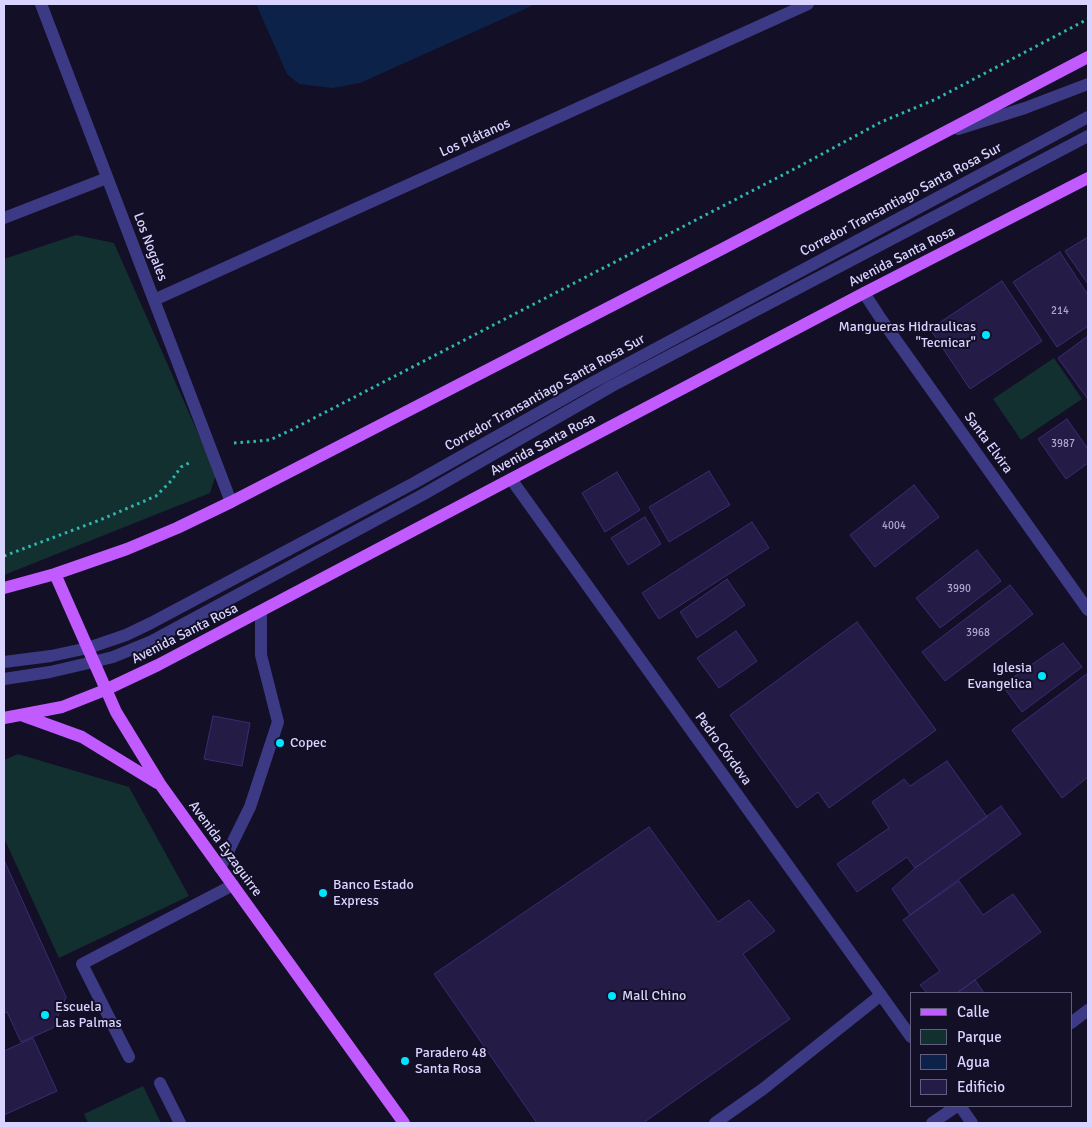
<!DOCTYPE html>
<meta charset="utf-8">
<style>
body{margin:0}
#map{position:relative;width:1092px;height:1127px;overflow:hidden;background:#130f26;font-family:Signika,sans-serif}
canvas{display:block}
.frame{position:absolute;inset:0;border:5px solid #d9d4ff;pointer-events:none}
.legend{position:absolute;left:910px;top:992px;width:162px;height:115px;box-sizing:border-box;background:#130f26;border:1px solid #625e7d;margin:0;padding:6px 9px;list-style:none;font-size:15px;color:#d9d4ff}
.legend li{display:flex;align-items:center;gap:10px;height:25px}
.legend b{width:25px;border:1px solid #625e7d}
</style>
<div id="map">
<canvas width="1092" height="1127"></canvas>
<div class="frame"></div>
<ul class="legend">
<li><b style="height:6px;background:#c25bff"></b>Calle</li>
<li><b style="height:14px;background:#12302f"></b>Parque</li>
<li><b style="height:14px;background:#0c2248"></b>Agua</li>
<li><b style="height:14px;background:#241b47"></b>Edificio</li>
</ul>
</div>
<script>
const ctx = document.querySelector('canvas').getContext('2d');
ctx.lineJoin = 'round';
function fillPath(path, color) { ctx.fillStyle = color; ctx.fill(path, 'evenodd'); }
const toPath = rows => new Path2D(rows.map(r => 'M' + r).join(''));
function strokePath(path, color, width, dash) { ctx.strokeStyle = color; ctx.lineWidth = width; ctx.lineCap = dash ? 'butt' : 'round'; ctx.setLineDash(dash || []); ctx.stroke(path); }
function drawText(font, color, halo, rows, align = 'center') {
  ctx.font = font + ' Signika,sans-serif'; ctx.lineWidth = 4; ctx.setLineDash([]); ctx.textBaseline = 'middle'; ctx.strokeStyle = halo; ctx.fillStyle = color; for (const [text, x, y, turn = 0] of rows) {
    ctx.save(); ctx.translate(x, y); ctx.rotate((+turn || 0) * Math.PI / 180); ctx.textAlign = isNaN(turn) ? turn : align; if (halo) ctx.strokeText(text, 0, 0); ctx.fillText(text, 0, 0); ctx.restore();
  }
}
fillPath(toPath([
 [76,235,114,243,216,474,210,493,4,575,4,259],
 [1054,358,1082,399,1021,440,993,399],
 [18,754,129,787,189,896,59,958,4,838,4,760],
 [143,1086,161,1123,88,1123,84,1114]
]), '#12302f');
fillPath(toPath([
 [256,4,536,4,360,83,332,88,299,84,287,74]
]), '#0c2248');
const building = toPath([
 [1088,237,1088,284,1065,251,1088,237],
 [1060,252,1088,295,1088,326,1057,347,1013,282,1060,252],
 [1002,281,1042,341,970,389,930,329,1002,281],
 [1088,336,1088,397,1087,398,1058,358,1088,336],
 [1067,419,1088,449,1088,463,1066,479,1038,439,1067,419],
 [709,471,730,505,669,542,649,507,709,471],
 [617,472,640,510,605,532,582,493,617,472],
 [914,485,939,517,875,567,850,535,914,485],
 [645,517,661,544,628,565,611,538,645,517],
 [752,522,769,548,659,619,642,593,752,522],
 [977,550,1001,581,940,628,916,598,977,550],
 [727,579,745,605,697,638,680,612,727,579],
 [1010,585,1033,614,945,681,922,652,1010,585],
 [857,622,936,730,829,808,818,792,797,808,730,715,857,622],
 [736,631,757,661,719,688,697,658,736,631],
 [1063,643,1082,667,1022,712,1002,685,1063,643],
 [1088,673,1088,777,1062,798,1012,730,1088,673],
 [213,716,250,723,242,766,204,759,213,716],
 [947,761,987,817,915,868,907,857,857,892,837,864,889,828,872,802,904,779,910,786,947,761],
 [1001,806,1021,834,910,915,892,889,915,868,1001,806],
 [649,827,718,922,749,900,775,931,743,954,790,1019,643,1123,537,1123,434,974,649,827],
 [4,860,66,997,53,1028,21,1042,7,1012,4,1013,4,860],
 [959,881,983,915,1013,894,1041,932,957,993,927,993,920,985,940,971,903,920,959,881],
 [975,980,984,993,957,993,975,980],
 [33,1038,57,1091,4,1115,4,1051,33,1038]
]);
fillPath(building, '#241b47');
strokePath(building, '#3b2d73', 1);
strokePath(toPath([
 [234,443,270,440,291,430,800,166,881,122,936,99,1088,19],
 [4,556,100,520,156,496,171,481,181,467,191,462]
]), '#2fb8b0', 3, [2.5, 4]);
strokePath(toPath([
 [958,129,1025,108,1088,84],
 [4,662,51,656,88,648,126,635,151,623,414,483,588,385,1088,117],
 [4,679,50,672,93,662,113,657,152,641,424,494,612,386,1088,136],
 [220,868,250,807,278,722,261,655,261,611],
 [129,1057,82,964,233,885],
 [715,1123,763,1089,881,995]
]), '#3d3a85', 12);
strokePath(toPath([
 [41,4,231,502],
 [4,218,107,178],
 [864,293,881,319,1088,610],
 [154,300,808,4],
 [511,479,911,1037],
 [1071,1023,1088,1010],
 [160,1083,180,1123],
 [960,1106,972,1123],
 [932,1123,957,1106]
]), '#3d3a85', 12);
strokePath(toPath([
 [55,574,116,712,160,784,404,1123],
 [4,588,55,574,127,549,177,528,231,502,724,248,1088,57],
 [24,716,82,737,157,783],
 [4,718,62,707,105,690,158,665,864,293,1088,178]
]), '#c25bff', 12);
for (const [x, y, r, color] of [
 [986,335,5,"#00e5ff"],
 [1042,676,5,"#00e5ff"],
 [280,743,5,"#00e5ff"],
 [323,893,5,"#00e5ff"],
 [612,996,5,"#00e5ff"],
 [45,1015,5,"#00e5ff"],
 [405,1061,5,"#00e5ff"]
]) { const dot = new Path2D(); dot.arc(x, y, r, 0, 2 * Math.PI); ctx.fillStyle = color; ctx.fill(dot); strokePath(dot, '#130f26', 2); }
drawText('11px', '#aca6d1', null, [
 ["214",1060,311],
 ["3987",1063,444],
 ["4004",894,526],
 ["3990",959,589],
 ["3968",978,633]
]);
drawText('14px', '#d9d4ff', '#130f26', [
 ["Los Plátanos",475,138,-24],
 ["Corredor Transantiago Santa Rosa Sur",901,200,-28],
 ["Los Nogales",150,247,69],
 ["Avenida Santa Rosa",902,257,-27],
 ["Corredor Transantiago Santa Rosa Sur",545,393,-29],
 ["Santa Elvira",988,443,54],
 ["Avenida Santa Rosa",543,445,-28],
 ["Avenida Santa Rosa",185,634,-27],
 ["Pedro Córdova",723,749,54],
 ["Avenida Eyzaguirre",225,849,54]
]);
drawText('14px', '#d9d4ff', '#130f26', [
 ["Mangueras Hidraulicas",976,327,"right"],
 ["\"Tecnicar\"",976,343,"right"],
 ["Iglesia",1032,668,"right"],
 ["Evangelica",1032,684,"right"],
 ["Copec",290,743],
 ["Banco Estado",333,885],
 ["Express",333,901],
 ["Mall Chino",622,996],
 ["Escuela",55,1007],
 ["Las Palmas",55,1023],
 ["Paradero 48",415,1053],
 ["Santa Rosa",415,1069]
], 'left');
</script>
